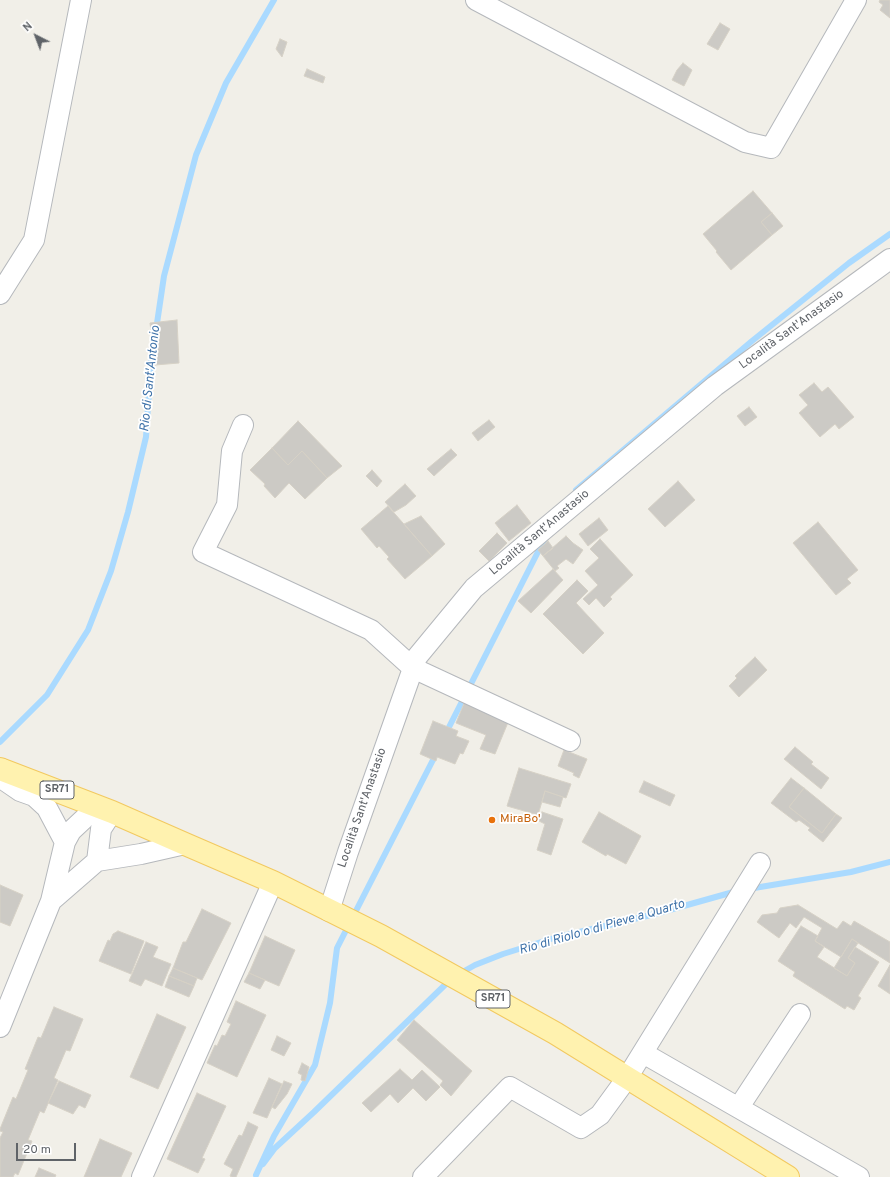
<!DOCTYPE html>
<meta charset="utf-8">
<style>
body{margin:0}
#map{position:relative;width:890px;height:1177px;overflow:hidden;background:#f1efe8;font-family:Overpass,sans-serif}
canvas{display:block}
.north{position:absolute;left:16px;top:16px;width:40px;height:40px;-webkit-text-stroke:3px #fff;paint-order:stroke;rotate:318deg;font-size:11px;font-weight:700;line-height:16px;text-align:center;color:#5f6368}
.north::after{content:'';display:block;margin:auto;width:14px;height:18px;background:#5f6368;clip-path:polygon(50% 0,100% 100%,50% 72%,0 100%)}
.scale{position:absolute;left:16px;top:1143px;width:60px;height:18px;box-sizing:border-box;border:2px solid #5f6368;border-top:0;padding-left:5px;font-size:12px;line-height:14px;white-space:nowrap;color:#5f6368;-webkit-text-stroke:3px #fff;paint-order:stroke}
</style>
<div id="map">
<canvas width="890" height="1177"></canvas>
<div class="north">N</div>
<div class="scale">20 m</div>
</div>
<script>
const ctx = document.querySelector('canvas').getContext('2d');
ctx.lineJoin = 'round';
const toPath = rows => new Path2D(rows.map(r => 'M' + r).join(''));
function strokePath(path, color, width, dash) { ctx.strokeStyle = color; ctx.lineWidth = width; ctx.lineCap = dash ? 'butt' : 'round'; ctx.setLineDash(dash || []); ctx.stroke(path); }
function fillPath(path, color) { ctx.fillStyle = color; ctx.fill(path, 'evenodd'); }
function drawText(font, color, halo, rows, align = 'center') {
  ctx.font = font + ' Overpass,sans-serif'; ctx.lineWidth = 3.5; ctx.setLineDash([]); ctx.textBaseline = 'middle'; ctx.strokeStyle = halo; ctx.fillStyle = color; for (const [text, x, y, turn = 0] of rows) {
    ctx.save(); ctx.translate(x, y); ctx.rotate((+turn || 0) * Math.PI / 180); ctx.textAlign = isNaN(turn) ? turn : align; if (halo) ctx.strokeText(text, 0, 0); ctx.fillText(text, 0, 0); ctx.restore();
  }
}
strokePath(toPath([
 [156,330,164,276,196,155,226,83,274,0],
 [576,490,752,341,849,263,890,234],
 [445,735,545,538],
 [0,742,47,695,88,630,111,571,128,512,146,437,151,359,154,342],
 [748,889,851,872,890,862],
 [459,974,475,965,503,954,554,938,655,914,737,891],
 [263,1164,275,1148,314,1112,450,980],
 [256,1175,274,1136,315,1065,330,1003,337,948,436,754]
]), '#aadaff', 6);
const building = toPath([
 [880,0,890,0,890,18,880,10,883,5,879,2,880,0],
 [720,23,730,29,718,50,707,44,720,23],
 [280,39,287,42,282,57,276,49,280,39],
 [683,63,692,70,684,86,672,80,677,70,683,63],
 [307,69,325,77,323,83,304,76,307,69],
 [753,191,772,213,761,222,772,235,731,270,716,252,717,251,703,234,753,191],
 [772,213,783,226,772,235,761,222,772,213],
 [177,320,179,363,155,365,150,323,177,320],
 [814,383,822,392,828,387,854,417,839,429,835,424,820,437,799,413,808,405,799,395,814,383],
 [749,407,757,417,745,426,737,416,749,407],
 [489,420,495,427,478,441,472,433,489,420],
 [298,421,342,466,327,478,302,451,288,465,272,448,298,421],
 [272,448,288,465,302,451,327,478,305,499,289,483,275,498,264,486,265,484,250,470,272,448],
 [451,449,457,455,434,476,427,469,451,449],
 [372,470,382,481,377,487,366,476,372,470],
 [678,481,695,500,665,527,648,509,678,481],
 [405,484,416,496,406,505,394,512,385,502,405,484],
 [517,505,531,523,509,541,495,523,517,505],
 [388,506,432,556,405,579,387,559,389,557,379,546,377,548,361,529,388,506],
 [421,516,445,544,432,556,404,524,421,516],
 [599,518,608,530,588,546,579,534,599,518],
 [818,522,858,570,847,579,851,583,836,595,793,543,818,522],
 [497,533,507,543,489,561,479,551,497,533],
 [566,536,573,543,583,550,573,564,566,559,557,566,559,568,555,571,543,556,566,536],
 [600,539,633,575,610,597,612,599,604,607,596,598,589,605,583,599,598,585,585,571,599,558,590,549,600,539],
 [548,541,553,548,543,556,538,550,548,541],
 [553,569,563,580,531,613,518,601,553,569],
 [577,580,588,591,576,603,604,633,583,654,543,614,577,580],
 [755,657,767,670,739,697,729,686,737,678,735,676,755,657],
 [465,701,509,720,495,754,480,749,486,735,456,723,465,701],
 [433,721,458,731,456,736,469,741,463,754,460,753,455,764,437,757,436,761,420,754,433,721],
 [795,747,813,762,811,764,829,778,821,789,784,759,795,747],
 [564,750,587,759,579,778,573,775,574,773,558,766,564,750],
 [519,768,571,784,566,798,545,791,538,815,507,806,519,768],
 [791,778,804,788,789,807,822,833,836,814,842,818,823,842,808,830,810,828,799,820,796,822,771,803,791,778],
 [644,781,675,795,670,806,639,792,644,781],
 [804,788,836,814,822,833,789,807,804,788],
 [545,791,563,797,560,807,542,802,545,791],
 [542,812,563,819,551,855,537,850,545,824,539,821,542,812],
 [599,812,641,836,626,864,607,854,606,856,582,842,599,812],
 [0,885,23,895,10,926,0,922,0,885],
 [798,905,837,929,843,921,851,926,854,921,890,942,890,963,852,939,841,957,815,941,822,928,804,917,796,928,790,923,779,938,757,922,762,915,777,913,780,908,798,905],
 [202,909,231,923,202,980,173,968,183,942,186,942,202,909],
 [801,926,818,936,815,941,824,947,817,957,847,976,855,963,848,958,855,947,879,962,858,996,861,998,854,1010,847,1006,845,1009,793,976,795,972,778,961,801,926],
 [118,931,144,941,131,974,99,961,108,940,110,941,113,934,118,931],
 [265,936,295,950,279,986,249,973,265,936],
 [852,939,858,943,848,958,855,963,847,976,834,968,852,939],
 [146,942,158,947,153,957,171,964,162,986,145,979,141,986,129,981,146,942],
 [890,965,890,994,878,986,890,965],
 [173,968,197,978,194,986,169,976,173,968],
 [249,973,265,980,260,989,244,982,249,973],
 [169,976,194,986,189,997,165,987,169,976],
 [236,1001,266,1015,237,1077,207,1063,215,1045,217,1046,222,1035,225,1036,231,1024,227,1022,236,1001],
 [54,1007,83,1019,70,1051,66,1050,54,1078,58,1080,44,1113,40,1111,28,1140,32,1141,18,1175,15,1173,13,1177,0,1177,0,1138,3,1132,0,1131,0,1129,13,1097,16,1099,28,1070,25,1069,38,1037,41,1038,54,1007],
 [157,1014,186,1027,158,1089,130,1077,157,1014],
 [414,1020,472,1071,451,1096,440,1085,443,1081,397,1040,414,1020],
 [277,1036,291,1043,284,1056,271,1050,277,1036],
 [302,1063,309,1067,305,1081,301,1080,302,1075,298,1073,302,1063],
 [400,1069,412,1080,422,1070,440,1087,426,1101,413,1088,398,1103,390,1094,371,1112,362,1103,400,1069],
 [269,1078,282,1084,267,1118,253,1113,269,1078],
 [59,1081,91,1095,85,1108,79,1105,73,1114,48,1103,59,1081],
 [284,1081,292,1084,287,1094,275,1109,272,1107,284,1081],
 [197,1093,226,1106,202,1158,205,1159,198,1173,167,1159,197,1093],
 [248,1122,258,1127,236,1177,232,1177,230,1176,233,1169,224,1164,239,1135,242,1136,248,1122],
 [100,1139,132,1153,121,1177,84,1177,100,1139],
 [39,1168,56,1175,55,1177,35,1177,39,1168]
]);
fillPath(building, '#cccac5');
strokePath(building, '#d6d1c6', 1);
const minor = toPath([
 [476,0,745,142,771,148,856,0],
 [0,294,34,240,81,0],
 [243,425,232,451,227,505,203,552,371,630,413,668,570,741],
 [2,769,4,780,20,791,34,796,47,808,65,842],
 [97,861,101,829,112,812],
 [51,901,97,861,141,854,185,844],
 [329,911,348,852,417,657,474,588,715,386,890,259],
 [0,1027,51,901,65,842,71,831,87,816,112,812],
 [643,1053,859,1177],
 [739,1107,800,1014],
 [142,1177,273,882],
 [423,1177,510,1087,581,1128,600,1115,627,1078,760,863]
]);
const major = toPath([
 [0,769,112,812,185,844,273,882,381,936,555,1033,788,1177]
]);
strokePath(minor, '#b5b8bc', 22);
strokePath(major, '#f2c960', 24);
strokePath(minor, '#fff', 20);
strokePath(major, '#fff2af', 22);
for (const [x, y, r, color] of [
 [492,820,4,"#e8710a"]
]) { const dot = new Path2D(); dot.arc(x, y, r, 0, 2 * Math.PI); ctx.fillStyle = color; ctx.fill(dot); strokePath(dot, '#fff', 1.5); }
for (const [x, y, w] of [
 [57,790,34],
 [493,999,34]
]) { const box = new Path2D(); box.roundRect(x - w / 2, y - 9, w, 18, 3); ctx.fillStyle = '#fff'; ctx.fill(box); strokePath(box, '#5f6368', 1); }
drawText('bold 11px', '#5f6368', null, [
 ["SR71",57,790],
 ["SR71",493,999]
]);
drawText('12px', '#5f6368', '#fff', [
 ["Località Sant'Anastasio",792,330,-36],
 ["Località Sant'Anastasio",540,533,-40],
 ["Località Sant'Anastasio",363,808,-71]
]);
drawText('12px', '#c56008', '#fff', [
 ["MiraBo'",500,820]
], 'left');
drawText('italic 13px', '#4174aa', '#fff', [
 ["Rio di Sant'Antonio",151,379,-84],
 ["Rio di Riolo o di Pieve a Quarto",602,928,-16]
]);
</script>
